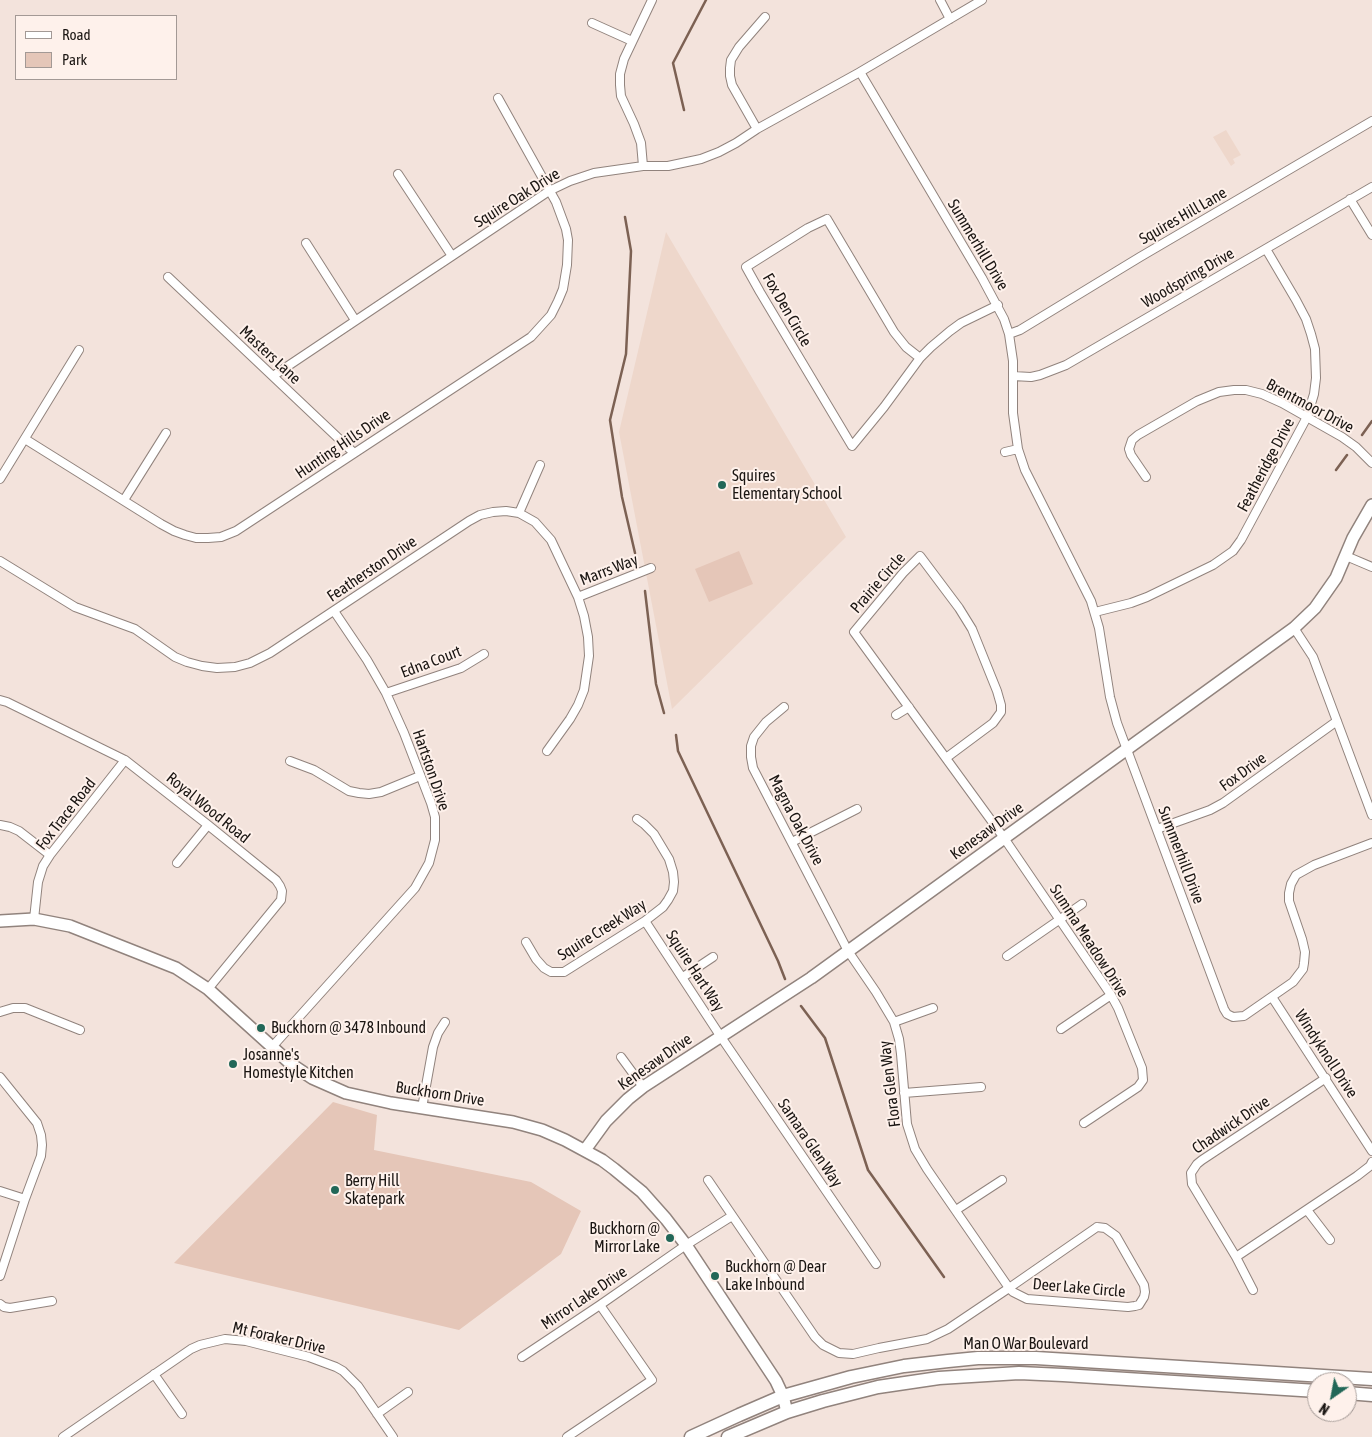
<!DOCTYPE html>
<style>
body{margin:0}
#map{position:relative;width:1372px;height:1437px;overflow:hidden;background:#f3e3dc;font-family:"Asap Condensed",sans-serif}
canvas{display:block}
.legend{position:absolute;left:15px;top:15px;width:162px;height:65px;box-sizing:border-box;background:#fef1eb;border:1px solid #a39995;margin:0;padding:6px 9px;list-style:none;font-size:15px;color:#1b1613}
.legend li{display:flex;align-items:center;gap:10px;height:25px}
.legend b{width:25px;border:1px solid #a39995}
.north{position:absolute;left:1307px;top:1372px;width:50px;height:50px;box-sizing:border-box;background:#fef1eb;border:1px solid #a39995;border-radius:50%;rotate:213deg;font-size:14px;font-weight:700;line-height:20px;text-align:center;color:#1b1613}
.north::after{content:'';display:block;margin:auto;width:18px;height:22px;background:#226758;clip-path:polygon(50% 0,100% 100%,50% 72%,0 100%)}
</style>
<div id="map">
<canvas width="1372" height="1437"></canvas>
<ul class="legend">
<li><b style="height:6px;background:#fff"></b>Road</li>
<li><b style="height:14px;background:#e5c6b8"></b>Park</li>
</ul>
<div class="north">N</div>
</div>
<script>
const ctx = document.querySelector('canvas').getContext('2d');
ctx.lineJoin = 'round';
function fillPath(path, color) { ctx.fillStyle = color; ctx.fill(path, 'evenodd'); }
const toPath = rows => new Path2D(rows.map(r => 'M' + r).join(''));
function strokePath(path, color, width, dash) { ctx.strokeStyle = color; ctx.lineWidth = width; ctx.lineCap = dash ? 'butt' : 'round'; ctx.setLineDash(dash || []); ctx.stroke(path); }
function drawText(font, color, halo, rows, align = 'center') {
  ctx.font = font + ' "Asap Condensed",sans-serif'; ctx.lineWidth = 4; ctx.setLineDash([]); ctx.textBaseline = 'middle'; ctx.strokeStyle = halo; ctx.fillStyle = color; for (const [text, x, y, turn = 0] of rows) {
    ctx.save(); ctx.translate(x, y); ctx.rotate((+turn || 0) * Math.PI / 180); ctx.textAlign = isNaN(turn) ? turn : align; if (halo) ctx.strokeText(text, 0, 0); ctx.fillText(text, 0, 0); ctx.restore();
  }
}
fillPath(toPath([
 [1226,130,1241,155,1233,159,1235,163,1231,166,1213,137],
 [666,232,846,537,672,709,619,432]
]), '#eed7cb');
fillPath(toPath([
 [739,551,753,584,709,602,695,569],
 [333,1102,377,1115,374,1150,531,1182,581,1211,561,1254,459,1330,174,1263]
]), '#e5c6b8');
strokePath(toPath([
 [684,110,673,63,706,0],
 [625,217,631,251,626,354,610,420,622,497,635,553],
 [1362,435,1372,421],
 [1336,470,1347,455],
 [645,591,656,684,664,713],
 [676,735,678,751,778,961,785,979],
 [801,1006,825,1038,868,1170,944,1277]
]), '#7c6153', 2.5);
const street = toPath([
 [940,0,950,19],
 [592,23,632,41],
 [860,72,982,278,1004,319,1009,334,1013,361,1013,413,1018,449,1025,470,1091,601,1099,628,1110,697,1117,723,1224,1009,1227,1014,1233,1017,1244,1016,1293,982,1303,969,1304,963,1305,952,1302,939,1289,901,1289,893,1291,884,1296,875,1314,865,1372,843],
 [757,129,732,85,730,76,730,68,731,60,739,47,765,17],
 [643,166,641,143,634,124,621,96,620,85,620,74,624,59,652,0],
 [398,174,452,256],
 [1350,199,1372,235],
 [827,219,894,332,906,347,920,358,884,407,852,446,760,292,746,267,808,228,827,219],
 [306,243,355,320],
 [168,277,354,453],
 [1009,334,1020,330,1140,257,1372,121],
 [920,358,931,347,950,331,961,323,998,305],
 [273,376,549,191,570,181,594,173,643,166,668,166,701,159,719,152,736,143,757,129,860,72,982,0],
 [1013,376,1031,377,1040,375,1066,365,1372,187],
 [25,439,161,524,174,531,185,535,196,538,208,538,221,537,236,531,531,337,551,315,558,301,563,289,567,265,568,240,566,229,556,202,498,98],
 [1005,452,1018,449],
 [1146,477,1131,455,1129,449,1132,440,1138,435,1197,401,1219,392,1234,390,1246,390,1262,394,1282,403,1342,437,1356,447,1372,463],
 [0,479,79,350],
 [124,500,166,433],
 [519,513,540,465],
 [1346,556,1372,567],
 [0,561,75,607,135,629,175,657,187,662,202,666,217,668,235,667,250,663,270,653,469,521,480,515,493,512,506,511,519,513,535,522,551,540,578,597,584,616,588,637,589,656,584,690,578,705,570,719,547,751],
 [578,597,651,568],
 [1095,612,1131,603,1147,597,1213,565,1233,551,1241,540,1307,417,1314,394,1316,378,1315,349,1311,334,1306,319,1296,300,1266,249],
 [1294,628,1313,657,1372,815],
 [386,693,461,668,484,654],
 [0,700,7,702,125,760,208,825,276,880,280,886,282,891,281,900,208,989],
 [896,715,909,707],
 [946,758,993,723,1001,712,1001,705,997,691,972,629,959,608,920,556,903,573,854,632,1004,838,1111,995,1118,1008,1142,1068,1143,1080,1138,1087,1084,1123],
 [290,761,314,770,349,791,359,793,369,794,381,792,420,776],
 [0,825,10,827,19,831,50,855],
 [1157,829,1210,810,1223,803,1337,721],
 [792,842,857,809],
 [177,863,208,825],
 [34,919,38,882,43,866,50,855,125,760],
 [645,921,721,1037,876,1264],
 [526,942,536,959,544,968,551,972,564,972,645,921,663,907,668,900,673,891,674,882,673,872,669,859,654,834,644,824,637,819],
 [1007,956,1082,904],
 [683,977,713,957],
 [1272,997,1372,1151],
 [0,1012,13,1008,25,1008,80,1030],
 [894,1022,933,1008],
 [1061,1029,1111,995],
 [272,1047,415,888,429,863,435,840,435,817,431,803,404,733,386,693,367,660,334,611],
 [621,1057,643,1087],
 [0,1077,37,1123,41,1135,42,1145,41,1156,25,1199,0,1276],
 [904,1093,981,1087],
 [422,1108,433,1047,438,1033,445,1022],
 [708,1180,815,1337,823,1345,839,1353,853,1354,879,1348,927,1339,948,1329,1009,1288,927,1169,915,1149,907,1124,901,1054,899,1039,894,1022,876,992,848,951,753,768,751,757,751,746,754,737,766,722,784,707],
 [0,1191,25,1199],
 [956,1210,1002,1180],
 [1307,1210,1330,1240],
 [1097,1227,1105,1228,1116,1236,1144,1285,1145,1292,1144,1297,1139,1305,1135,1306,1128,1307,1027,1299,1013,1292,1009,1288,1097,1227],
 [1236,1257,1357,1176,1370,1166,1372,1162],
 [1253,1290,1236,1257,1192,1184,1191,1173,1197,1164,1202,1160,1326,1078],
 [0,1304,4,1307,10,1308,52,1301],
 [522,1357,600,1305,686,1245,732,1216],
 [154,1374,182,1414],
 [377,1414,408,1392],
 [63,1437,191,1349,200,1345,225,1339,246,1341,309,1357,336,1367,343,1371,358,1386,393,1437],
 [567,1437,652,1380,600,1305]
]);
const secondary = toPath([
 [0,921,34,919,70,926,176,968,208,989,291,1064,312,1078,346,1093,391,1103,513,1122,542,1130,565,1140,602,1160,614,1169,642,1192,666,1219,686,1245,776,1381,783,1396,787,1412],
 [585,1150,606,1121,628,1099,643,1087,811,978,1294,628,1315,608,1336,578,1353,538,1372,505]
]);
const primary = toPath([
 [1347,1393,1372,1395],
 [691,1437,739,1415,783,1396,851,1377,904,1366,948,1361,978,1358,1036,1358,1372,1379],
 [728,1437,787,1412,823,1401,878,1387,939,1378,1019,1373,1063,1375,1317,1391]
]);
strokePath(street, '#91837d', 10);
strokePath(secondary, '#91837d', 14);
strokePath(primary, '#91837d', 15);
strokePath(street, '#fff', 8);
strokePath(secondary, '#fff', 11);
strokePath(primary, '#fff', 12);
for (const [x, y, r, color] of [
 [722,485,5,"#226758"],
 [261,1028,5,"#226758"],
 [233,1064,5,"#226758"],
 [335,1190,5,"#226758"],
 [670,1238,5,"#226758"],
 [715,1276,5,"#226758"]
]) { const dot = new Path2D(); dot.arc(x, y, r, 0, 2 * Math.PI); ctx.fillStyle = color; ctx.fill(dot); strokePath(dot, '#fef1eb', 2); }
drawText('16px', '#1b1613', '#fef1eb', [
 ["Squire Oak Drive",517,198,-32],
 ["Squires Hill Lane",1183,216,-30],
 ["Summerhill Drive",978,245,59],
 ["Woodspring Drive",1188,278,-30],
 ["Fox Den Circle",787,310,60],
 ["Masters Lane",270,355,43],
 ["Brentmoor Drive",1310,406,28],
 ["Hunting Hills Drive",343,444,-34],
 ["Featheridge Drive",1266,465,-62],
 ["Featherston Drive",372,569,-34],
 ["Marrs Way",609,570,-21],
 ["Prairie Circle",878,583,-49],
 ["Edna Court",431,662,-21],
 ["Hartston Drive",431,770,71],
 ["Fox Drive",1243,772,-36],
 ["Royal Wood Road",208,808,39],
 ["Fox Trace Road",66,814,-52],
 ["Magna Oak Drive",796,820,62],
 ["Kenesaw Drive",987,831,-36],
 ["Summerhill Drive",1181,855,69],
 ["Squire Creek Way",602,930,-32],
 ["Summa Meadow Drive",1089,941,57],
 ["Squire Hart Way",695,971,57],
 ["Windyknoll Drive",1326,1054,57],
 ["Kenesaw Drive",655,1062,-35],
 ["Flora Glen Way",890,1084,-97],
 ["Buckhorn Drive",440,1094,9],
 ["Chadwick Drive",1231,1125,-34],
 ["Samara Glen Way",810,1143,56],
 ["Deer Lake Circle",1079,1288,5],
 ["Mirror Lake Drive",584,1298,-34],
 ["Mt Foraker Drive",279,1338,13],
 ["Man O War Boulevard",1026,1344]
]);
drawText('16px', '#1b1613', '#fef1eb', [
 ["Squires",732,476],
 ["Elementary School",732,494],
 ["Buckhorn @ 3478 Inbound",271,1028],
 ["Josanne's",243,1055],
 ["Homestyle Kitchen",243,1073],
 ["Berry Hill",345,1181],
 ["Skatepark",345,1199],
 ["Buckhorn @",660,1229,"right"],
 ["Mirror Lake",660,1247,"right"],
 ["Buckhorn @ Dear",725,1267],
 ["Lake Inbound",725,1285]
], 'left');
</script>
